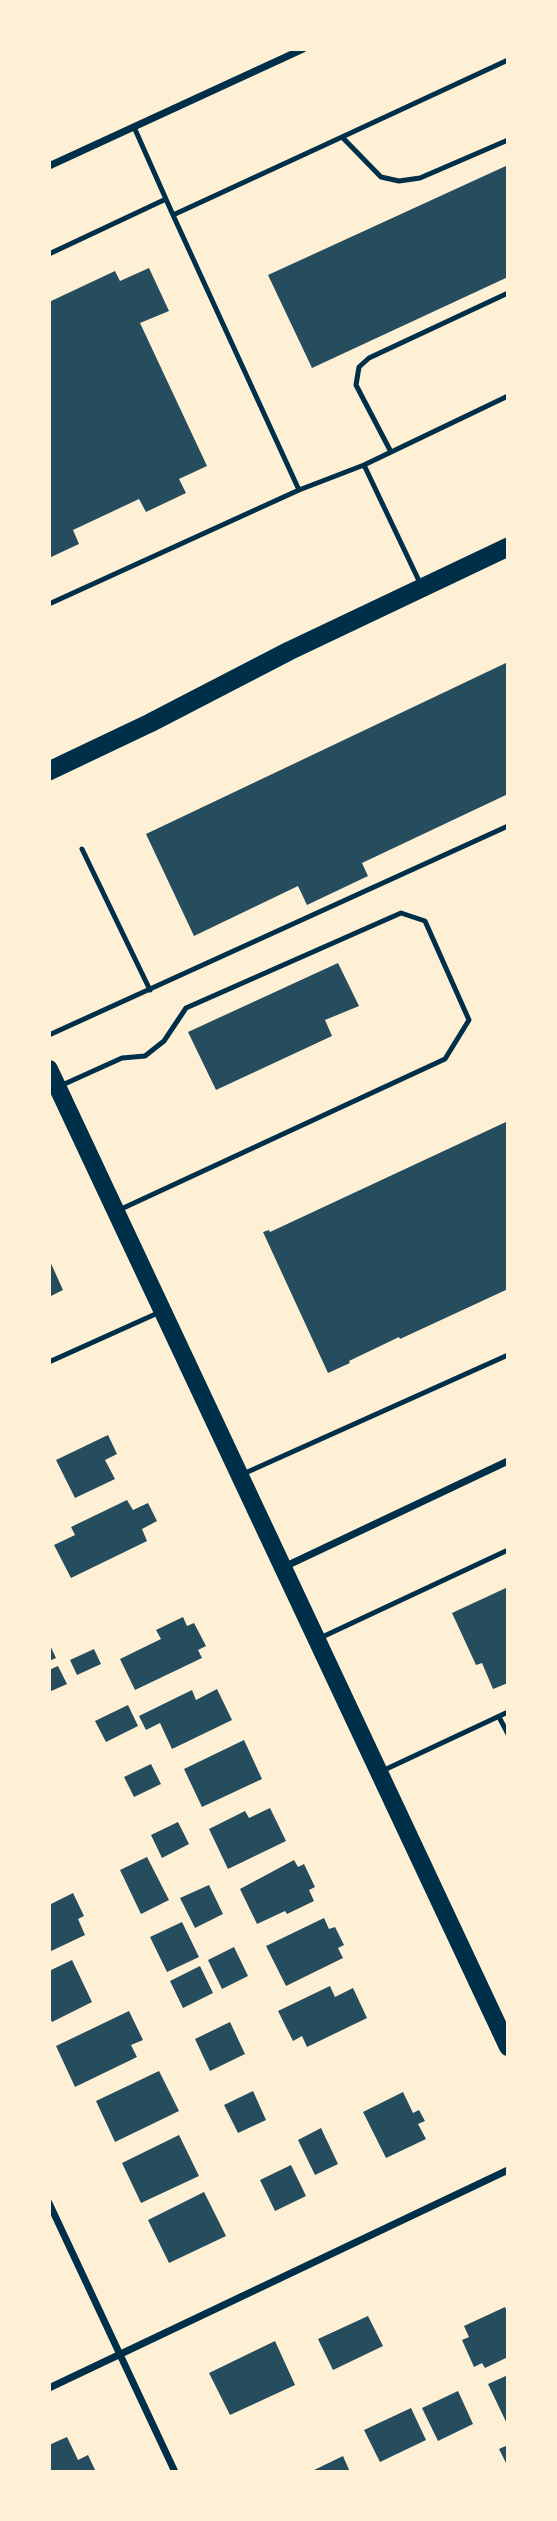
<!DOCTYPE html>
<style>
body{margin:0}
#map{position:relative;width:557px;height:2521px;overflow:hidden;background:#fdf0d5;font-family:"Fira Sans Condensed",sans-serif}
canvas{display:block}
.frame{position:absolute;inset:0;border:51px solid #fdf0d5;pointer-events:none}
</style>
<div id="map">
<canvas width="557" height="2521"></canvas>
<div class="frame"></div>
</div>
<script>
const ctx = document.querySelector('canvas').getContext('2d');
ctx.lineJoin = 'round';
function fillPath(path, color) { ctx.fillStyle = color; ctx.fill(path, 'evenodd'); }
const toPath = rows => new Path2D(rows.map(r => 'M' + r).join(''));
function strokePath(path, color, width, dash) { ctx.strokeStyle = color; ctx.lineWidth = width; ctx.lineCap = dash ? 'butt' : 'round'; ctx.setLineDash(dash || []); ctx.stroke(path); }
fillPath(toPath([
 [508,165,508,277,312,368,268,275],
 [149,268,169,311,140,323,207,466,179,479,186,493,146,512,139,499,73,530,79,544,49,558,49,302,115,271,120,281],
 [508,662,508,794,362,863,368,876,307,905,298,886,194,936,146,834],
 [338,963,359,1006,325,1020,332,1036,216,1090,188,1032],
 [508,1121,508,1289,400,1339,399,1337,349,1361,350,1363,328,1373,263,1232,269,1230,270,1232],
 [49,1259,63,1290,49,1297],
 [108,1435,117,1454,105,1460,115,1479,75,1498,56,1460],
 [127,1500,133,1510,148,1503,157,1521,142,1529,147,1541,71,1578,54,1545,75,1535,71,1527],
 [508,1587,508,1683,493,1689,482,1663,476,1665,452,1613],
 [183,1617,187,1626,194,1623,206,1646,198,1650,202,1658,135,1690,120,1659,161,1639,156,1630],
 [49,1643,56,1658,49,1661],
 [94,1649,101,1664,77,1675,70,1660],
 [58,1666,67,1684,49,1692,49,1670],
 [217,1689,232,1720,172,1749,160,1723,146,1730,139,1716,192,1690,196,1700],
 [128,1705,138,1726,106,1742,95,1721],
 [244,1740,262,1779,202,1807,184,1769],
 [151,1764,161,1784,134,1797,124,1777],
 [270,1808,286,1841,228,1869,209,1829,245,1811,249,1818],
 [178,1822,189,1844,162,1858,151,1835],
 [147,1857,169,1900,141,1914,120,1870],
 [294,1860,298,1867,304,1864,315,1887,309,1890,314,1901,287,1914,285,1911,257,1924,240,1889],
 [209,1885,223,1914,195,1928,180,1898],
 [73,1893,84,1916,78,1919,85,1935,49,1952,49,1905],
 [324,1918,329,1929,335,1927,344,1945,338,1948,343,1958,286,1986,266,1946],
 [182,1922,199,1957,167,1972,150,1937],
 [234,1947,248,1976,222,1989,208,1960],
 [72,1960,92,2002,52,2022,49,2016,49,1971],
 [200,1966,213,1993,183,2008,170,1981],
 [330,1986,335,1997,353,1988,367,2018,307,2047,302,2036,293,2041,278,2011],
 [129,2011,143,2040,131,2045,137,2057,75,2087,56,2046],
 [230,2022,245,2054,210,2071,195,2039],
 [159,2071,179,2111,115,2142,96,2101],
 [253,2091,266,2120,238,2133,224,2105],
 [403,2092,413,2113,419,2110,425,2121,418,2124,426,2139,386,2158,363,2112],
 [321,2128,338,2164,315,2175,298,2140],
 [179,2135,199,2176,141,2203,122,2163],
 [291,2165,306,2196,275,2211,260,2180],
 [204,2192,226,2236,169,2263,148,2220],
 [505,2307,508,2314,508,2357,485,2368,482,2363,474,2367,462,2340,469,2337,464,2326],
 [368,2316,383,2346,333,2370,318,2339],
 [275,2341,295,2385,230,2415,209,2373],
 [508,2375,508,2426,488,2384],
 [458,2391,473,2424,438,2441,422,2408],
 [411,2408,426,2440,380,2462,364,2430],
 [67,2437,78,2460,88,2455,96,2472,49,2472,49,2445],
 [508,2445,508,2467,499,2449],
 [343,2456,350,2472,310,2472]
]), '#264d5e');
strokePath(toPath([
 [134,127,173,215,342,137,381,177,399,181,420,178,508,140],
 [342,137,508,60],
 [173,215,299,490],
 [49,254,166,199],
 [391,452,356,385,359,367,369,358,508,293],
 [364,465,421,585],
 [49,604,299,490,364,465,508,396],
 [82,849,150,990],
 [49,1035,508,826],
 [60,1086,122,1058,145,1056,164,1041,186,1008,401,913,425,921,469,1020,445,1059,119,1210],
 [49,1362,160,1312],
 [243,1474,508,1355],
 [320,1638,508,1550],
 [499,1717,508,1734],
 [382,1771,508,1712]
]), '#003049', 5);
strokePath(toPath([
 [49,166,303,49],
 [284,1567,508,1461],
 [49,2203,175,2472],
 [49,2388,508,2170]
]), '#003049', 7);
strokePath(toPath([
 [49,1069,508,2047]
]), '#003049', 18);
strokePath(toPath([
 [49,771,150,723,289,651,508,547]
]), '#003049', 19);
</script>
